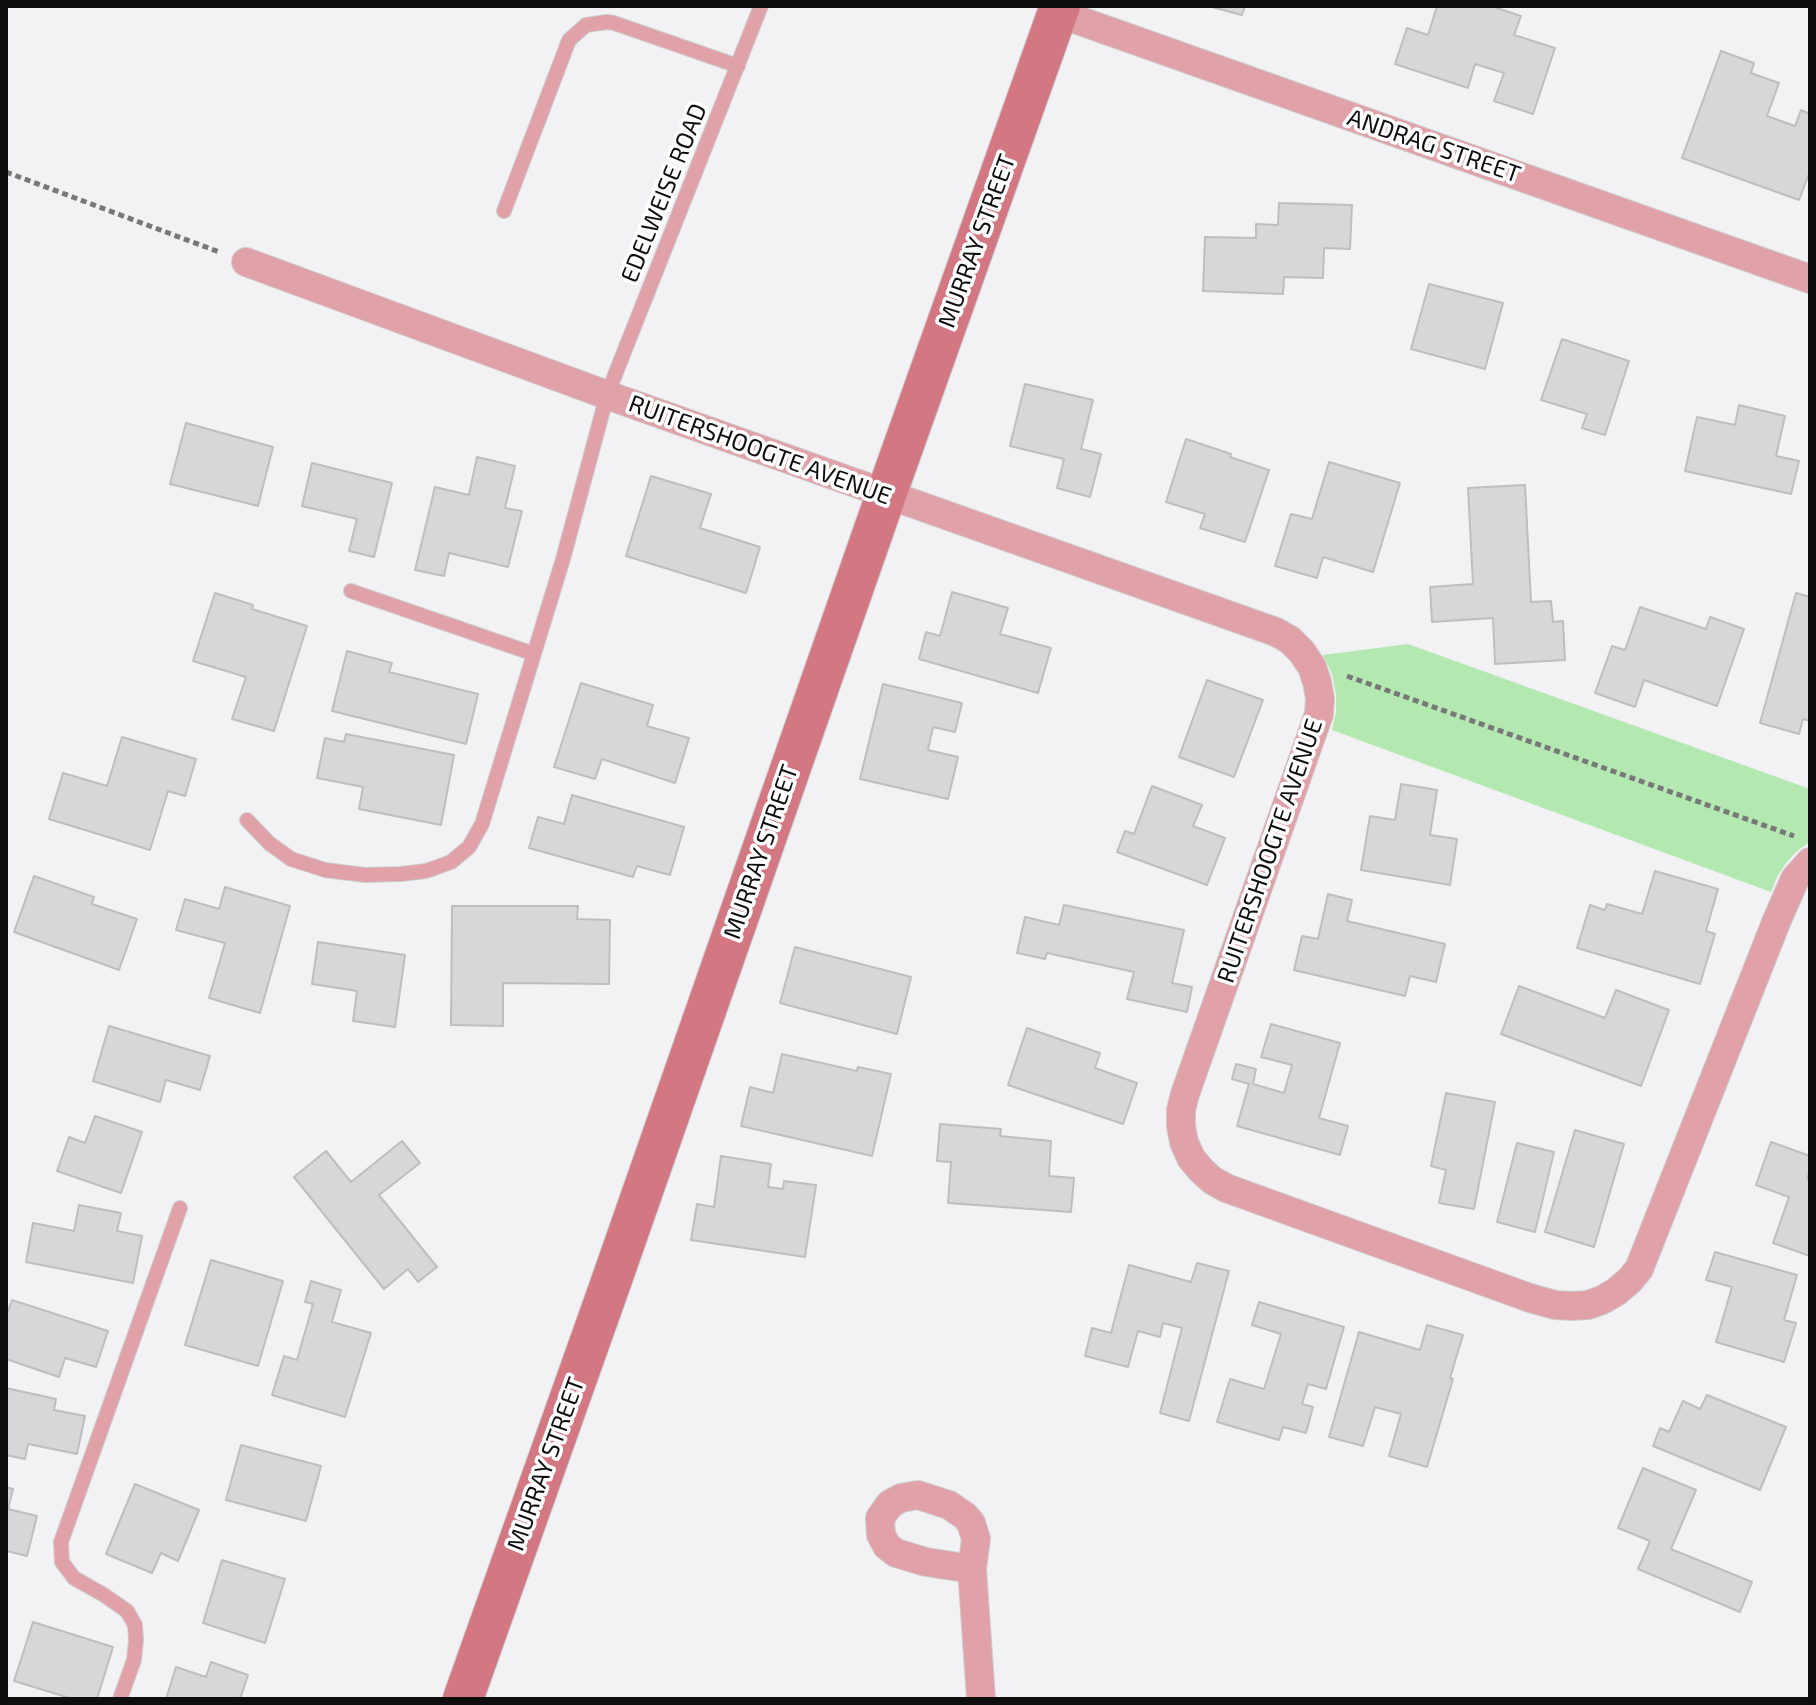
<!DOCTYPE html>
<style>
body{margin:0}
#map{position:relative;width:1816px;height:1705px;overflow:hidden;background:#f2f2f4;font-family:"Exo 2",sans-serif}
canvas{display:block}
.frame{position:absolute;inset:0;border:8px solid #0e0e0f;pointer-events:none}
</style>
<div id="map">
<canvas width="1816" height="1705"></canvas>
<div class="frame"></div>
</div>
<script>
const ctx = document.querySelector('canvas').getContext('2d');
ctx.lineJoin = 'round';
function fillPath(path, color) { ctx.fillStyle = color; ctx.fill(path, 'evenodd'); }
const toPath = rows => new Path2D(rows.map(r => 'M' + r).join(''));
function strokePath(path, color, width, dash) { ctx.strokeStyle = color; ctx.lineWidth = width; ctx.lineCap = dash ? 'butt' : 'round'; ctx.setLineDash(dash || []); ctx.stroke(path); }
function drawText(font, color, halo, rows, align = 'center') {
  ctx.font = font + ' "Exo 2",sans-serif'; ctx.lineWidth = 7; ctx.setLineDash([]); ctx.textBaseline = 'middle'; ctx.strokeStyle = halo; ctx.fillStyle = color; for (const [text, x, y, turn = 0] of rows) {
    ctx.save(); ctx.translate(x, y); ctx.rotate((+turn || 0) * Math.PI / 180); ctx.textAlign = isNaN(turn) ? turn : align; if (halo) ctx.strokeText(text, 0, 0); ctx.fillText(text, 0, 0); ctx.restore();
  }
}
fillPath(toPath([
 [1408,644,1810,789,1810,842,1797,851,1786,863,1777,877,1771,892,1332,730,1336,712,1336,694,1332,674,1323,655]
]), '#b3e8b1');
const building = toPath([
 [1208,6,1245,6,1242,15,1208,6],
 [1437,6,1491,6,1521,16,1514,35,1555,48,1533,114,1494,101,1504,73,1475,64,1468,88,1395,64,1407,28,1428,35,1437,6],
 [1721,51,1754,63,1751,73,1779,83,1767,116,1795,126,1801,110,1810,114,1810,171,1799,200,1682,158,1721,51],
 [1279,203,1352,205,1350,249,1324,248,1323,278,1284,277,1283,294,1203,291,1205,237,1256,238,1256,224,1278,225,1279,203],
 [1429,284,1503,303,1485,369,1411,349,1429,284],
 [1562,339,1629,361,1605,435,1582,428,1587,414,1541,400,1562,339],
 [1025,384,1093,400,1081,449,1101,454,1090,497,1057,488,1064,459,1010,446,1025,384],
 [1739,405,1785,416,1776,456,1799,461,1791,494,1685,471,1697,417,1735,425,1739,405],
 [186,423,273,447,258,506,170,484,186,423],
 [1186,439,1231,454,1230,457,1269,470,1245,542,1200,528,1205,514,1166,502,1186,439],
 [477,457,515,466,505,508,522,511,508,567,449,553,444,576,415,570,435,487,469,495,477,457],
 [1329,462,1400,483,1373,572,1323,557,1317,578,1275,566,1291,514,1312,519,1329,462],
 [312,463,392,483,374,557,349,551,357,519,302,506,312,463],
 [651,476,711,494,700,528,760,547,746,593,626,556,651,476],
 [1525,485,1531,602,1551,601,1553,622,1563,621,1565,660,1495,664,1493,618,1432,622,1430,587,1473,584,1468,488,1525,485],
 [952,592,1008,608,1000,634,1051,648,1038,693,919,659,926,632,940,636,952,592],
 [215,593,253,605,252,609,307,626,274,731,232,719,246,677,193,661,215,593],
 [1796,593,1810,597,1810,721,1803,719,1799,734,1760,723,1796,593],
 [1640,607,1706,629,1710,617,1744,629,1717,706,1644,680,1635,707,1595,693,1612,646,1625,650,1640,607],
 [347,651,392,663,389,672,478,694,466,744,332,711,347,651],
 [1207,680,1263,700,1234,777,1179,757,1207,680],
 [581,683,653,705,647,726,689,738,675,783,602,759,595,779,554,767,581,683],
 [883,684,962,703,955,732,933,727,928,750,958,757,948,799,860,779,883,684],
 [346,734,454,755,441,825,359,809,363,787,317,778,325,738,344,742,346,734],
 [122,737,196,759,185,796,168,791,150,850,49,819,63,773,107,786,122,737],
 [1401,784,1437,790,1430,835,1457,839,1450,885,1361,870,1370,816,1395,820,1401,784],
 [1152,786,1202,805,1193,826,1225,838,1207,885,1117,852,1125,831,1134,834,1152,786],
 [572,795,684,827,670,875,637,866,633,877,529,848,538,817,564,824,572,795],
 [1655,871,1718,889,1706,931,1715,934,1700,984,1577,948,1590,905,1605,910,1607,904,1642,914,1655,871],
 [34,876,94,897,92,904,137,919,119,970,14,932,34,876],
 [225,887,290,906,260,1013,209,998,225,943,176,930,185,899,219,909,225,887],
 [1328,894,1352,900,1347,921,1445,944,1436,982,1410,976,1405,996,1294,970,1302,936,1318,939,1328,894],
 [1064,905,1184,930,1172,983,1192,987,1187,1012,1127,999,1134,972,1047,953,1045,959,1017,953,1025,917,1059,925,1064,905],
 [452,906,578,906,577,919,610,920,609,984,503,983,503,1026,451,1025,452,906],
 [318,942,405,955,395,1027,353,1021,357,991,312,984,318,942],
 [795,947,911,977,897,1034,780,1003,795,947],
 [1519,986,1605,1018,1616,990,1669,1010,1641,1086,1501,1034,1519,986],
 [1271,1024,1340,1043,1319,1118,1348,1126,1340,1155,1237,1126,1249,1084,1232,1079,1236,1064,1256,1069,1253,1084,1284,1093,1292,1065,1261,1057,1271,1024],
 [109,1026,210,1056,200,1090,166,1080,160,1102,93,1081,109,1026],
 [1027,1028,1100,1053,1095,1068,1137,1083,1123,1124,1008,1085,1027,1028],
 [782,1054,857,1071,858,1067,891,1074,872,1156,741,1126,750,1087,773,1093,782,1054],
 [1446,1093,1495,1102,1474,1209,1439,1203,1446,1170,1431,1166,1446,1093],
 [95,1116,142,1132,121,1193,57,1171,69,1137,85,1143,95,1116],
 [940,1124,1001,1129,1000,1136,1051,1141,1049,1176,1074,1178,1071,1212,948,1203,951,1162,937,1161,940,1124],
 [1575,1130,1624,1144,1594,1247,1545,1232,1575,1130],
 [402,1141,420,1163,379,1195,437,1267,418,1282,408,1269,384,1289,294,1177,326,1151,351,1182,402,1141],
 [1771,1142,1810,1156,1810,1170,1807,1178,1810,1179,1810,1256,1773,1243,1789,1197,1756,1185,1771,1142],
 [1517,1143,1554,1152,1535,1232,1497,1222,1517,1143],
 [721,1156,771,1164,768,1187,783,1189,784,1181,816,1185,805,1257,691,1240,697,1204,714,1207,721,1156],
 [79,1205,121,1213,117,1231,142,1236,133,1283,26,1262,33,1223,74,1231,79,1205],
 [1715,1252,1797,1275,1784,1320,1796,1323,1784,1362,1716,1342,1732,1287,1706,1280,1715,1252],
 [211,1260,283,1281,258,1366,185,1345,211,1260],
 [1197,1263,1229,1271,1189,1421,1160,1413,1182,1328,1163,1323,1160,1337,1138,1331,1128,1367,1085,1356,1092,1328,1111,1333,1129,1265,1191,1282,1197,1263],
 [311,1281,341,1290,332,1322,371,1333,345,1417,272,1395,284,1356,297,1360,313,1304,305,1302,311,1281],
 [12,1300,108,1331,96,1367,65,1358,59,1377,6,1359,6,1317,12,1300],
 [1259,1302,1344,1327,1326,1389,1308,1384,1302,1404,1313,1407,1306,1433,1283,1427,1279,1440,1217,1422,1230,1379,1264,1389,1281,1334,1252,1325,1259,1302],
 [1427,1325,1463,1335,1450,1378,1453,1379,1427,1467,1389,1456,1401,1414,1375,1407,1363,1446,1329,1437,1359,1332,1420,1350,1427,1325],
 [6,1388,56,1399,54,1410,85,1416,77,1454,28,1444,25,1459,6,1455,6,1388],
 [1707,1395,1786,1427,1760,1490,1653,1446,1660,1428,1669,1432,1683,1401,1700,1409,1707,1395],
 [241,1445,321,1466,306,1521,226,1500,241,1445],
 [1643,1468,1696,1490,1671,1549,1752,1582,1740,1612,1638,1569,1650,1541,1618,1528,1643,1468],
 [135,1484,199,1510,178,1561,161,1553,152,1573,106,1554,135,1484],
 [6,1487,13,1489,8,1509,37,1516,27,1556,7,1551,6,1554,6,1487],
 [222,1560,285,1579,265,1643,203,1623,222,1560],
 [33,1622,113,1647,97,1699,73,1699,14,1681,33,1622],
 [211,1662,248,1675,240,1699,166,1699,176,1667,206,1677,211,1662]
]);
fillPath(building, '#d7d7d9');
strokePath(building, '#bdbebf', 2);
const lane = toPath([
 [504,211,569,40,586,25,607,22,614,23,738,66],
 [351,591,534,654],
 [247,820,269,843,291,859,325,870,365,875,401,874,426,871,451,862,469,847,482,824,563,559,607,395,761,6],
 [120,1699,134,1660,136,1640,135,1625,127,1611,104,1595,74,1578,62,1562,61,1542,180,1208]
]);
const street = toPath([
 [1058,13,1810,279],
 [246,262,607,395,1276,632,1290,640,1302,652,1312,667,1317,682,1320,698,1319,714,1185,1094,1181,1110,1181,1126,1184,1142,1191,1158,1201,1170,1212,1180,1226,1188,1530,1298,1555,1305,1572,1306,1588,1305,1602,1300,1616,1292,1630,1280,1639,1269,1777,920,1795,879,1810,862],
 [972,1569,926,1562,896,1553,887,1546,881,1535,880,1518,890,1504,901,1498,918,1495,949,1505,965,1516,971,1523,976,1539,972,1569,981,1699]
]);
const secondary = toPath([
 [463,1699,610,1285,886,495,1060,6]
]);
strokePath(lane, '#cececf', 16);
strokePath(street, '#cececf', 30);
strokePath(secondary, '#cececf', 42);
strokePath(toPath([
 [6,172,219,252],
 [1347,676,1794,836]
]), '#787879', 5, [6, 4]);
strokePath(lane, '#e0a1a8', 14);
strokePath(street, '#e0a1a8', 28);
strokePath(secondary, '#d37783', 40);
drawText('24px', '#0e0e0f', '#fff', [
 ["ANDRAG STREET",1434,146,19],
 ["EDELWEISE ROAD",664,193,-68],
 ["MURRAY STREET",977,241,-70],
 ["RUITERSHOOGTE AVENUE",760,450,20],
 ["RUITERSHOOGTE AVENUE",1270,851,-71],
 ["MURRAY STREET",761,852,-71],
 ["MURRAY STREET",546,1464,-70]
]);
</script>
